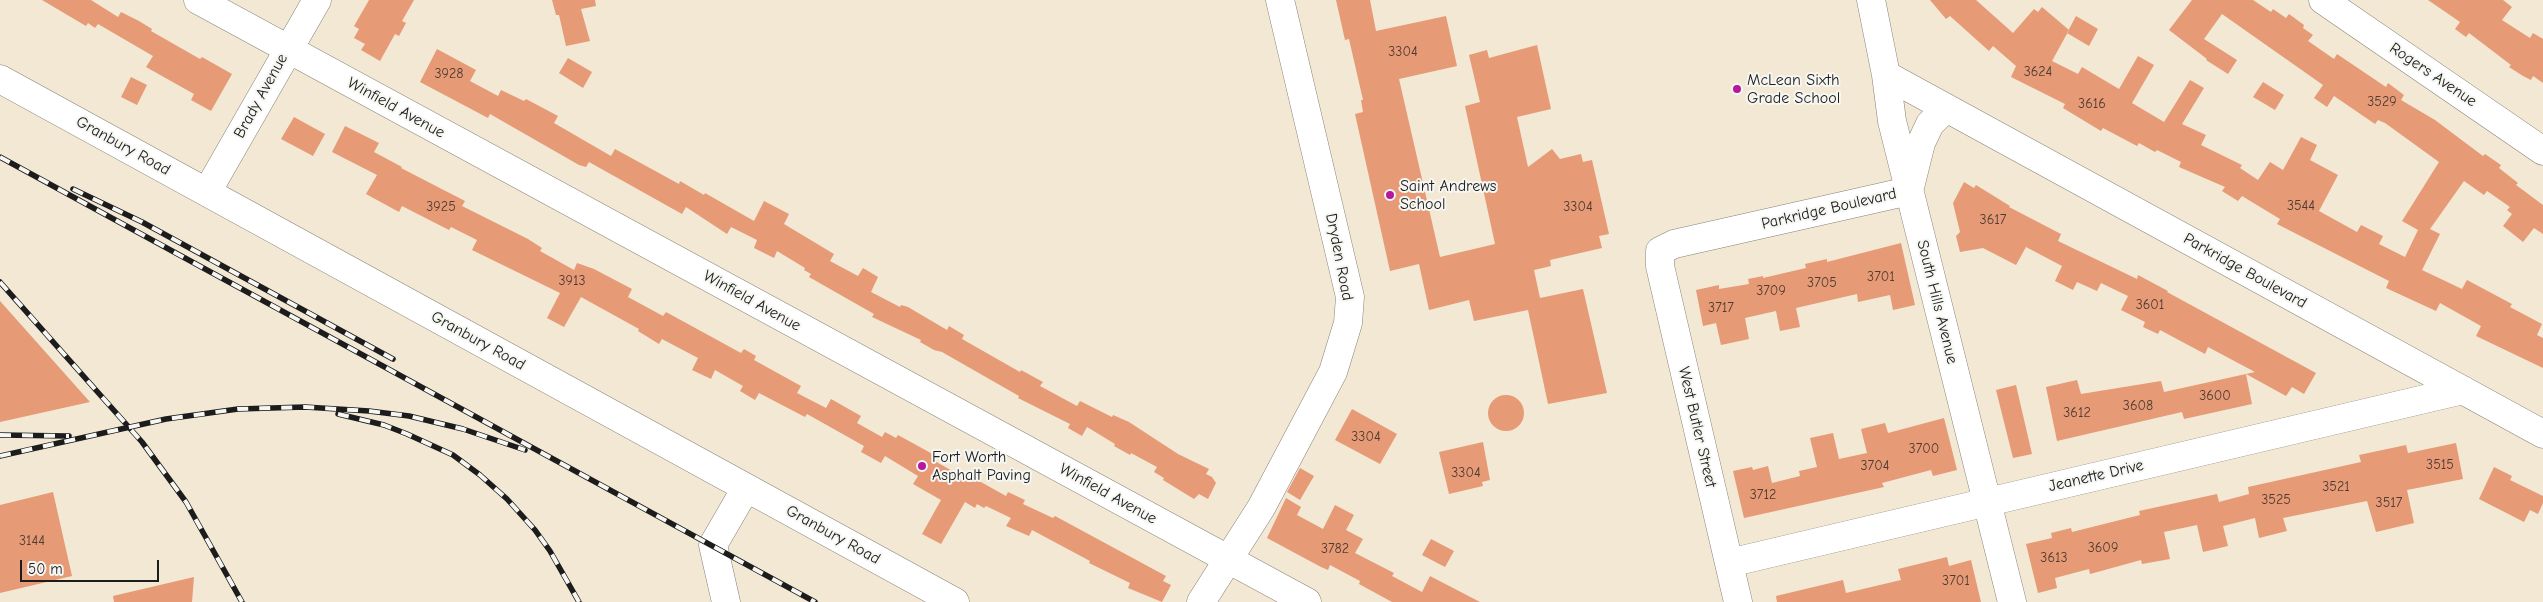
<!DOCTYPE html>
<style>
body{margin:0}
#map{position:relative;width:2543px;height:602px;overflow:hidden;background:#f2e8d4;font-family:"Comic Neue",sans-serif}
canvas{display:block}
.scale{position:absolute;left:20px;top:560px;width:139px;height:22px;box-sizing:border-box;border:2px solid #1c1c1c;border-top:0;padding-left:6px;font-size:15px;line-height:18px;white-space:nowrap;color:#1c1c1c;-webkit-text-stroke:4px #f6f6f2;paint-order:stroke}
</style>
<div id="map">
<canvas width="2543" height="602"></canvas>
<div class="scale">50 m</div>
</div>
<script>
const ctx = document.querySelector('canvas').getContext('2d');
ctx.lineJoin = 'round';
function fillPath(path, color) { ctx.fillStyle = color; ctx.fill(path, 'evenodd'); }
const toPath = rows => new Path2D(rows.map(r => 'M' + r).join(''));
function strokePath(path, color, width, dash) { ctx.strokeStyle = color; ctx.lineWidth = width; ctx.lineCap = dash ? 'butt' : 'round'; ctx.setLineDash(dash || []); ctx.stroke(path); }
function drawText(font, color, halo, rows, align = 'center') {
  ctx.font = font + ' "Comic Neue",sans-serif'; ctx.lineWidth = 4; ctx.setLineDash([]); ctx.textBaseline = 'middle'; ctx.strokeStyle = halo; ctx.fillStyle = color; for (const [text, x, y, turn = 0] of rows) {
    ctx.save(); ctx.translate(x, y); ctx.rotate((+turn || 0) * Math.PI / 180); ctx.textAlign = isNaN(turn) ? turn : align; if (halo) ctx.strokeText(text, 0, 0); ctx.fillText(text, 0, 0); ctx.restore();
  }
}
fillPath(toPath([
 [42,0,91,0,118,17,121,12,139,21,152,29,151,31,200,59,202,57,232,74,211,111,191,100,194,94,146,67,153,56,98,24,95,28,88,23,86,26],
 [369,0,414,0,402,21,406,23,399,36,395,34,380,61,361,50,365,44,354,38,359,29,354,26],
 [552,0,595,0,596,6,581,9,590,41,566,46,559,15,556,15],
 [1336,0,1370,0,1376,31,1446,16,1457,66,1399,79,1440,257,1495,244,1465,106,1480,102,1469,55,1487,50,1489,58,1537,45,1551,109,1517,117,1528,167,1552,149,1560,159,1581,154,1583,162,1592,160,1609,234,1599,236,1602,248,1550,260,1551,266,1534,270,1540,298,1583,289,1607,393,1548,404,1528,310,1474,321,1469,300,1429,310,1419,264,1390,271,1355,114,1363,112,1361,100,1363,100,1349,39,1345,40],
 [1930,0,1976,0,2013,33,2034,9,2038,12,2042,7,2069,30,2052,61,2078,74,2082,67,2119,89,2138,56,2154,65,2132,103,2164,122,2190,80,2204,88,2182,124,2206,135,2201,145,2242,165,2240,168,2258,180,2270,162,2283,170,2301,137,2317,145,2310,160,2338,175,2319,211,2357,232,2361,225,2383,236,2379,244,2405,257,2418,230,2402,221,2439,162,2385,123,2378,120,2375,124,2334,96,2327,107,2314,98,2323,85,2222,14,2204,39,2237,60,2228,74,2206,60,2207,59,2169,30,2192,0,2253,0,2271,12,2273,9,2286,18,2289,14,2304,25,2303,28,2313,35,2308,41,2334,59,2337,54,2386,87,2388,83,2404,95,2401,100,2435,120,2483,156,2485,154,2501,165,2499,168,2518,183,2516,185,2543,205,2543,234,2534,228,2523,242,2503,226,2512,214,2507,210,2510,207,2487,191,2484,195,2464,181,2430,229,2440,234,2422,270,2462,289,2467,280,2512,304,2510,307,2542,324,2537,335,2543,338,2543,368,2476,336,2481,326,2440,303,2436,311,2386,288,2389,281,2277,224,2280,219,2242,196,2238,201,2222,191,2225,187,2179,167,2181,162,2157,150,2155,152,2139,143,2137,146,2103,128,2101,131,2063,108,2065,104,2011,77,2016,66,1993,46,1989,51,1950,16,1946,19],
 [2428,0,2503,0,2512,7,2502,20,2530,38,2533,33,2543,39,2543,83,2533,76,2531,80,2523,76,2509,67,2511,65,2469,33,2466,37,2455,29,2460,22],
 [2076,16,2098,29,2089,46,2067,33],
 [437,49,476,70,470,81,498,96,501,90,524,101,526,99,558,116,554,123,611,156,615,149,679,184,680,181,704,195,705,193,754,221,764,201,789,214,784,224,834,254,830,261,858,276,863,268,878,277,871,292,900,307,901,305,908,307,947,330,949,326,964,335,962,339,1020,372,1021,370,1043,382,1040,386,1077,406,1080,401,1112,417,1113,415,1129,422,1178,454,1209,469,1206,474,1212,477,1216,483,1208,499,1199,494,1194,499,1163,480,1164,478,1154,472,1157,467,1131,453,1130,455,1114,446,1115,444,1087,427,1082,436,1068,428,1070,424,1018,398,1019,396,942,352,934,350,920,342,921,340,872,317,874,314,809,277,811,274,804,270,805,268,777,251,774,258,754,248,757,240,731,227,727,234,686,207,682,214,589,162,586,167,579,165,490,114,488,118,420,82],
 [568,58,592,72,583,88,559,73],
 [131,77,147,85,137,105,121,97],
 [2263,82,2284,95,2275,110,2253,97],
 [294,117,325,134,313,156,281,139],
 [345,126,379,143,374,152,402,167,401,168,465,201,462,206,528,239,542,248,540,251,574,270,577,263,594,269,632,289,628,297,663,316,666,312,741,353,744,349,756,356,754,360,801,386,797,393,826,408,831,399,861,416,857,423,882,437,885,432,896,438,898,435,929,452,935,456,933,460,961,476,963,472,1006,496,1008,492,1025,500,1023,504,1053,518,1055,516,1166,576,1163,581,1171,585,1162,602,1128,588,1130,583,1089,563,1090,561,1032,530,1029,536,1006,526,1011,518,986,506,984,508,977,504,975,508,965,502,941,544,922,534,941,500,913,484,918,476,885,456,881,463,861,452,864,446,807,414,805,417,759,393,755,400,740,391,743,386,715,370,711,379,692,370,698,358,662,339,659,344,638,331,639,329,581,297,564,327,547,318,560,293,472,250,477,240,451,227,449,230,402,206,399,212,366,194,377,175,332,152],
 [1964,182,1974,188,1976,185,2010,206,2009,207,2061,234,2058,241,2137,279,2138,275,2168,291,2167,292,2316,373,2304,394,2292,387,2286,396,2246,374,2255,372,2208,347,2205,354,2160,330,2158,334,2143,327,2145,322,2121,310,2128,296,2101,283,2097,291,2077,282,2073,290,2055,281,2062,266,2026,247,2016,265,1983,248,1960,252,1956,236,1960,232,1953,203],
 [1901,243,1915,305,1893,310,1890,295,1858,302,1857,294,1796,308,1800,327,1780,331,1776,311,1745,318,1749,339,1721,345,1716,323,1703,326,1696,290,1719,285,1719,289,1749,284,1748,279,1763,276,1763,278,1806,268,1805,264,1827,259,1827,262],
 [0,301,90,402,0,422],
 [2246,374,2252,404,2184,419,2182,412,2057,441,2046,387,2077,380,2081,394,2161,381,2164,392],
 [2016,385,2032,454,2013,458,1996,390],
 '1488 413a18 18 0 1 1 36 0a18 18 0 1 1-36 0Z',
 [1352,409,1397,434,1380,464,1335,440],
 [1944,418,1957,470,1933,476,1931,470,1882,483,1884,487,1744,518,1733,471,1752,467,1753,470,1768,466,1772,483,1800,476,1799,471,1817,467,1810,438,1833,433,1839,459,1867,453,1861,429,1885,423,1888,433],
 [1483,442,1490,480,1482,482,1483,486,1449,494,1439,452],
 [2456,443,2463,479,2407,490,2414,523,2376,532,2367,501,2283,518,2287,531,2259,538,2255,518,2223,526,2228,546,2203,552,2197,525,2164,532,2170,559,2142,564,2141,560,2090,574,2089,569,2055,578,2057,588,2038,593,2026,544,2052,538,2051,533,2071,528,2072,532,2140,515,2139,511,2217,494,2219,502,2249,494,2248,487,2361,462,2359,455,2406,445,2408,453],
 [2494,467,2512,476,2510,480,2543,496,2543,503,2538,514,2530,510,2524,522,2479,499],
 [1300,468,1314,476,1300,500,1287,492],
 [53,492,72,576,0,593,0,505],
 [1286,498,1301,507,1297,515,1323,529,1335,505,1354,515,1346,530,1363,539,1355,553,1394,573,1392,576,1422,592,1430,576,1480,602,1392,602,1359,584,1360,581,1330,565,1328,570,1321,567,1267,538],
 [1431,539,1454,551,1445,567,1422,555],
 [1947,557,1949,566,1971,560,1981,602,1777,602,1776,596,1843,580,1846,593,1901,580,1898,569],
 [194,577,192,602,114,602,113,596]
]), '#e69a76');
const minor = toPath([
 [198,0,1307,602],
 [1871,0,1886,75,1892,121,2012,602],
 [2323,0,2543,151],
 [1886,75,2543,434],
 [0,79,955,602],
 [1910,187,1921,143,1930,124,1946,108],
 [207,192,317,0],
 [1729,563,2463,390],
 [726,602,713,545,746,488],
 [1201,602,1261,508,1333,372,1348,323,1350,297,1280,0],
 [1738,602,1660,266,1660,251,1674,244,1909,191]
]);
strokePath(minor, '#878278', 29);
strokePath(minor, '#fff', 28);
const rail = toPath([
 [0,157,815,602],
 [73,189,142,222,393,359],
 [0,282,142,442,186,502,242,602],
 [338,414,384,425,407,434,453,455,480,475,507,499,535,530,550,551,579,602],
 [0,435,69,436],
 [0,456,166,419,238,409,305,407,369,411,409,416,463,429,525,450]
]);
strokePath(rail, '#1c1c1c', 5.5);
strokePath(rail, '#f6f6f2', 4, [11]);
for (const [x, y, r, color] of [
 [1737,89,5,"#b5179e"],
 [1390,195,5,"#b5179e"],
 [922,466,5,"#b5179e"]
]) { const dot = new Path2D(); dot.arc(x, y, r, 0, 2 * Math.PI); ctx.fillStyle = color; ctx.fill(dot); strokePath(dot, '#f6f6f2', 2); }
drawText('14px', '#4e3c32', null, [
 ["3304",1403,52],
 ["3624",2038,72],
 ["3928",449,74],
 ["3529",2382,102],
 ["3616",2092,104],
 ["3544",2301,206],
 ["3925",441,207],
 ["3304",1578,207],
 ["3617",1993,220],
 ["3701",1881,277],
 ["3913",572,281],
 ["3705",1822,283],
 ["3709",1771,291],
 ["3601",2150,305],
 ["3717",1721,308],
 ["3600",2215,396],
 ["3608",2138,406],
 ["3612",2077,413],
 ["3304",1366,437],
 ["3700",1924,449],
 ["3515",2440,465],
 ["3704",1875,466],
 ["3304",1466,473],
 ["3521",2336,487],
 ["3712",1763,495],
 ["3525",2276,500],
 ["3517",2389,503],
 ["3144",32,541],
 ["3609",2103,548],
 ["3782",1335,549],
 ["3613",2054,558],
 ["3701",1956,581]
]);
drawText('16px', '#1c1c1c', '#f6f6f2', [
 ["Rogers Avenue",2433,75,34],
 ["Brady Avenue",261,96,-61],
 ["Winfield Avenue",396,108,29],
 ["Granbury Road",123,146,29],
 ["Parkridge Boulevard",1829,209,-13],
 ["Dryden Road",1339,257,79],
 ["Parkridge Boulevard",2245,271,29],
 ["Winfield Avenue",752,301,29],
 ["South Hills Avenue",1937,302,76],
 ["Granbury Road",478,341,29],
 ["West Butler Street",1697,427,77],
 ["Jeanette Drive",2096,476,-13],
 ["Winfield Avenue",1108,494,29],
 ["Granbury Road",833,535,29]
]);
drawText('16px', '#1c1c1c', '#f6f6f2', [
 ["McLean Sixth",1747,80],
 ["Grade School",1747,98],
 ["Saint Andrews",1400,186],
 ["School",1400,204],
 ["Fort Worth",932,457],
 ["Asphalt Paving",932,475]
], 'left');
</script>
